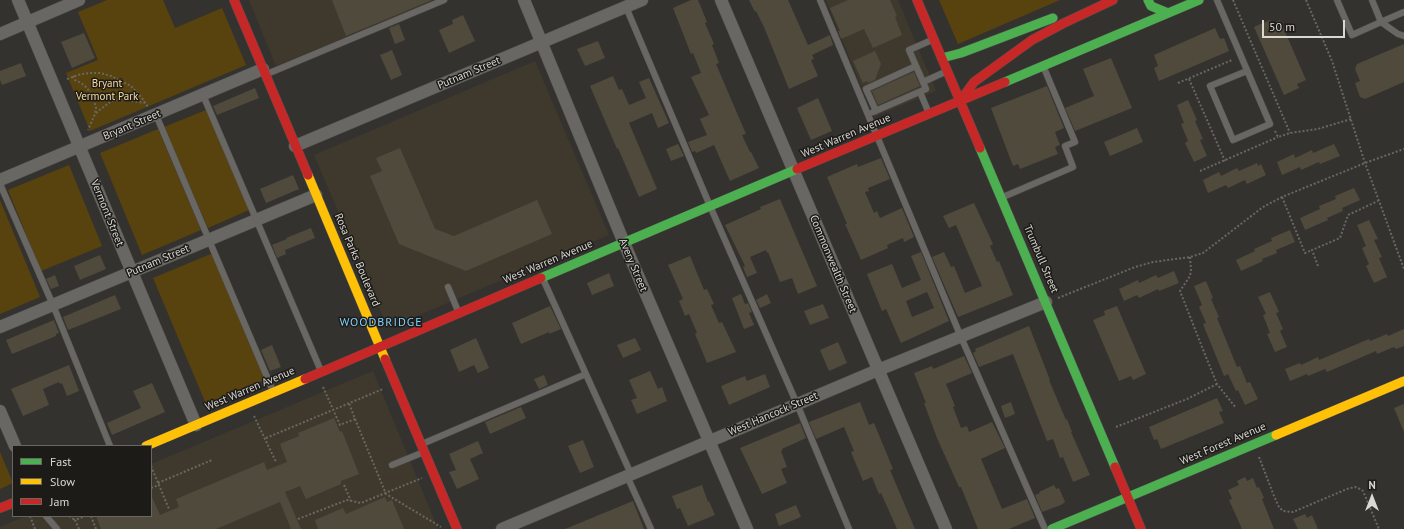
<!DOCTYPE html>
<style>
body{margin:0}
#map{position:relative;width:1404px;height:529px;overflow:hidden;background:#34322f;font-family:"PT Sans",sans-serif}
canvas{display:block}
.legend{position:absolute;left:12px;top:445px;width:140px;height:72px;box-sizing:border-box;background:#1d1b18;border:1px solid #696763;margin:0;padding:5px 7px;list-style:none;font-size:12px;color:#dad8d3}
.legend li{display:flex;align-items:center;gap:8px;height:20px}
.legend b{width:20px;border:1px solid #696763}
.north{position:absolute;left:1352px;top:477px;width:40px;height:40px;-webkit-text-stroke:3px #1d1b18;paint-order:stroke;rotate:0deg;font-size:11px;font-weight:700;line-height:16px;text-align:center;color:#dad8d3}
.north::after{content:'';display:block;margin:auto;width:14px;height:18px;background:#dad8d3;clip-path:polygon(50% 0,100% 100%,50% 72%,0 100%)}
.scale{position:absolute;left:1262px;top:20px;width:83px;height:18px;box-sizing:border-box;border:2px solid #dad8d3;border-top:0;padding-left:5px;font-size:12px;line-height:14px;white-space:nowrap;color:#dad8d3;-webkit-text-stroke:3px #1d1b18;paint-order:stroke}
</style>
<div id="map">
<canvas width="1404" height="529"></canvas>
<ul class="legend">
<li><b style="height:5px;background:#4caf50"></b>Fast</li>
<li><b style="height:5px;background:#ffc107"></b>Slow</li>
<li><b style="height:5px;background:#c62828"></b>Jam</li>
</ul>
<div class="north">N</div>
<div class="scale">50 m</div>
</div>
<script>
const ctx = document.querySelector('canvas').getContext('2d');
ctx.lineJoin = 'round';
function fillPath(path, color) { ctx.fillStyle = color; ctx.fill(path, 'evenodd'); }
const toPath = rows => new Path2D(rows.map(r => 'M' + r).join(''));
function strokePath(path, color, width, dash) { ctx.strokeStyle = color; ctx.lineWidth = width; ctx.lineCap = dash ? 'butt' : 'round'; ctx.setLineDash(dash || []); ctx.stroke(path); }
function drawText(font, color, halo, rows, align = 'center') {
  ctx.font = font + ' "PT Sans",sans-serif'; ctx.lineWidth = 3; ctx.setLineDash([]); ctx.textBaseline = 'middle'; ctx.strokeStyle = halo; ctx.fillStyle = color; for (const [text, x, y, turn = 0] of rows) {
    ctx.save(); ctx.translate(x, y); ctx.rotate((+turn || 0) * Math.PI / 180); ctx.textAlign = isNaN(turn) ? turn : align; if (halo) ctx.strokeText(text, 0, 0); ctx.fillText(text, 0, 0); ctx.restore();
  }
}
fillPath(toPath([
 [249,0,435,0,276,66],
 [826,0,898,0,936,91,874,117],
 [535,61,609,235,388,328,314,155],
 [373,371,438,529,0,529,0,527,26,516,151,516,151,464]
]), '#3f392d');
fillPath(toPath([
 [107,0,163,0,175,28,222,8,246,65,90,131,66,73,98,60,78,12],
 [939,0,1060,0,958,44],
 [206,110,249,210,208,228,164,127],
 [158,129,201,230,142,255,100,153],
 [69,165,102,246,41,271,8,190],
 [0,200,40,297,0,314],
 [213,253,266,379,206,404,153,278],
 [0,452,13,483,0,489]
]), '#58430f');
fillPath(toPath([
 [332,0,432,0,346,36],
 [691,0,698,0,707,22,705,23,714,44,712,45,719,63,716,64,746,134,742,135,750,152,751,152,759,168,730,181,714,145,696,153,695,151,692,152,688,142,707,135,700,119,709,115,691,77,701,73,693,53,691,54,673,8],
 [749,0,788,0,808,45,830,35,833,45,812,55,814,59,811,60,818,76,789,89,764,27,756,11,755,12],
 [848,0,890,0,897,16,895,17,902,35,873,48,864,29,841,39,838,31,840,31,830,8],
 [463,15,475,41,449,53,439,30,453,24,452,20],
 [1270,20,1272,24,1280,20,1306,80,1297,84,1299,88,1284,95,1254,27],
 [399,24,405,40,395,44,389,28],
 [1215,28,1220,39,1224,38,1229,51,1159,81,1154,68,1158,66,1154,55],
 [84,33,95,58,72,68,61,42],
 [598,41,605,58,585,66,577,49],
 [1404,44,1404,82,1365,99,1360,97,1355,83,1360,81,1355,69,1357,64],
 [392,50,402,75,391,80,380,55],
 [875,51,881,64,875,80,868,83,867,81,863,83,853,61],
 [1111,58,1132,108,1075,131,1065,108,1094,96,1083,69],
 [21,63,26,76,2,85,0,80,0,71],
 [914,72,920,86,878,105,872,91],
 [613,76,619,90,622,89,629,105,646,98,639,82,649,78,669,123,658,128,652,113,629,123,657,189,639,197,618,148,617,149,590,86],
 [1047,86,1064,128,1055,132,1060,145,1055,147,1058,154,1020,169,1018,164,1013,166,991,108],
 [255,88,259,98,217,115,213,106],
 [818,98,832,131,811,140,797,108],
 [1188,100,1197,120,1195,121,1203,139,1200,140,1207,156,1194,162,1185,143,1188,141,1181,124,1184,123,1177,105],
 [1137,128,1143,142,1110,156,1104,142],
 [678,144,684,156,671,161,666,149],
 [1334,144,1340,156,1320,164,1319,162,1301,170,1300,167,1282,175,1277,162,1294,154,1295,158,1312,150,1313,153],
 [400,148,435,229,454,236,537,200,552,234,466,271,399,244,370,176,382,171,376,158],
 [881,158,890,179,868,188,869,191,865,192,874,213,877,211,880,218,902,208,914,237,904,242,903,238,887,245,888,248,861,260,845,224,847,224,827,177,857,164,858,167],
 [1257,163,1258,166,1261,164,1266,175,1247,184,1245,180,1228,188,1226,185,1208,193,1203,180,1219,172,1221,176,1237,168,1239,171],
 [293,175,299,189,266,203,260,189],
 [1354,188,1360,200,1342,208,1343,211,1327,218,1328,220,1305,230,1300,218,1320,209,1319,206,1336,199,1335,196],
 [780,199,817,286,798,294,792,278,780,282,768,252,767,253,766,250,750,257,757,273,747,277,743,267,745,266,725,225,761,209,760,207],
 [974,203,993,244,990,246,997,262,999,261,1013,295,958,317,932,257,944,252,951,267,954,266,965,293,982,286,956,225,949,228,943,216],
 [1369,220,1378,239,1374,240,1382,257,1379,258,1387,277,1374,283,1366,266,1369,264,1362,248,1366,246,1357,225],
 [311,228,315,238,285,250,286,254,277,258,272,245,287,239,286,238],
 [1290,230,1295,242,1276,250,1277,253,1262,259,1263,261,1241,271,1236,260,1255,251,1254,249,1272,241,1271,238],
 [921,252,949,321,901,343,886,309,882,311,867,274,892,264,902,288,921,280,911,256],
 [927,292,934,308,912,317,906,301],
 [100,255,106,269,80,280,74,266],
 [690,256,704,290,707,289,714,304,711,305,719,323,722,322,736,352,707,363,695,334,697,333,689,314,685,316,679,301,683,299,668,265],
 [1174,271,1179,283,1159,291,1158,289,1139,298,1137,295,1124,301,1119,289,1138,280,1139,283,1156,275,1158,278],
 [609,273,614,286,592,295,587,283],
 [55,275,59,286,51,289,46,279],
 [1206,281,1213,298,1211,299,1219,317,1217,318,1237,367,1240,366,1247,383,1250,382,1258,399,1245,405,1238,390,1236,391,1228,374,1224,376,1203,324,1206,323,1199,307,1202,305,1194,286],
 [1270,292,1279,312,1276,313,1283,329,1280,331,1287,347,1275,352,1267,334,1270,333,1263,315,1266,314,1258,297],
 [741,294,745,304,748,303,752,312,749,313,754,325,744,329,732,298],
 [767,294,771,303,760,308,756,300],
 [115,295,121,309,68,330,63,317],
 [823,304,829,318,810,325,804,311],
 [550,306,561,329,549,334,549,332,521,344,512,323],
 [1117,306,1146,374,1133,380,1131,376,1119,381,1093,320,1105,315,1104,311],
 [54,320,59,333,56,334,56,336,12,354,6,340],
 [1029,326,1050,380,1049,380,1066,420,1067,419,1072,432,1071,432,1090,475,1073,482,1063,457,1060,458,1053,439,1047,441,1013,354,979,367,973,353,976,351,975,349],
 [1404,329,1404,346,1396,349,1394,347,1377,354,1376,351,1327,372,1325,369,1308,376,1307,374,1290,381,1285,369,1300,363,1301,365,1318,357,1319,360,1369,339,1370,341,1387,334,1388,336],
 [476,338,489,368,478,373,474,365,459,372,450,350],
 [635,338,641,350,623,358,617,345],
 [838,342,847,363,829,371,820,350],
 [272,345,281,367,270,371,261,350],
 [964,356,972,373,946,384,955,406,953,407,961,428,967,426,969,432,992,422,1005,448,981,459,1002,509,1027,499,1035,518,1009,529,978,529,961,487,959,487,937,438,924,403,926,403,914,373,932,366,933,369],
 [69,365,79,391,67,396,62,383,60,384,59,382,43,389,49,405,23,416,11,389],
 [650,371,658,389,662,387,667,401,637,414,631,400,637,398,629,380],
 [765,374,770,387,729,405,721,386,745,376,747,381],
 [544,375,548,385,539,389,534,379],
 [152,383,165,412,112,435,107,423,141,408,133,391],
 [1217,398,1223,411,1219,412,1224,423,1161,449,1157,439,1154,440,1149,427],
 [860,402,869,425,874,423,893,469,890,470,915,529,897,529,881,493,879,494,872,477,863,481,851,452,854,451,844,427,816,439,809,422],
 [1011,402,1015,414,1005,418,1001,406],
 [1404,404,1404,432,1394,408],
 [521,407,526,418,490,434,485,422],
 [334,418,340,432,342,431,359,474,341,481,341,484,306,499,300,486,285,492,301,529,291,529,280,502,216,529,101,529,96,516,151,516,151,495,160,515,179,507,176,499,264,462,267,470,287,462,280,444,299,436,298,433],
 [800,423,806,438,782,449,782,451,781,451,787,467,781,469,787,483,762,494,740,448],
 [583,440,594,467,580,473,568,446],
 [478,441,483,453,470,459,479,479,457,489,449,472,456,470,449,454],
 [1245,477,1247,481,1253,478,1257,488,1259,487,1264,498,1262,499,1274,529,1242,529,1229,500,1232,499,1228,490,1239,485,1237,481],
 [702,485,708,502,709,501,715,515,688,526,680,508,677,509,672,496],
 [1054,485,1056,489,1059,488,1065,502,1061,505,1042,512,1035,495,1040,493,1039,492],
 [385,497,387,502,392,500,404,529,318,529,315,520,343,508,346,514],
 [633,501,644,529,565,529],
 [796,505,801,517,779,526,775,514],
 [1305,514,1307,518,1312,515,1318,529,1298,529,1293,519]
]), '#504a3c');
const lane = toPath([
 [820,0,961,337,1045,529],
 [1217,0,1270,124,1233,140,1210,86,1247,71],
 [1337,0,1352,35,1381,22,1398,34,1404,36],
 [1372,0,1381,22,1404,12],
 [626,7,710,206,797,404,849,529],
 [932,40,909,50,923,82,945,72],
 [267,74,444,0],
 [920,92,928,111],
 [203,95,321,371],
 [876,111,866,89,916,66],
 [873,112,926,89,923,82],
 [156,115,273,391],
 [0,184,53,305,110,446],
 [1003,197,1073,167,1065,146,1075,142,1044,68],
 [543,279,631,474],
 [448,287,458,311],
 [422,444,586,374],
 [392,465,424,452],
 [627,476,651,529],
 [46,516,57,529]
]);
const street = toPath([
 [18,0,196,425],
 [524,0,624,243,747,529],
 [721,0,946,529],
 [0,34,79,0],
 [295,146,642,0],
 [0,180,263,69],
 [0,327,316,195],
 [0,411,15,446],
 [502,529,878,370,1046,302]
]);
const fast = toPath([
 [1148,0,1151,6,1168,13],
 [942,58,961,53,1053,18],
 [1005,82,1199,0],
 [980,148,1115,467],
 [541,278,797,169],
 [1052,529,1276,435]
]);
const slow = toPath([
 [308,175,385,359],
 [1276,435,1404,381],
 [146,446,305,379]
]);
const jam = toPath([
 [234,0,308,175],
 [917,0,980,148],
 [963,97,974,82,1032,40,1064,23,1113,0],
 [797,169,1005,82],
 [385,359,457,529],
 [305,379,541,278],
 [1115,467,1141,529],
 [0,508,13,503]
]);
strokePath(lane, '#51504c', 7);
strokePath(street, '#51504c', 13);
strokePath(fast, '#51504c', 10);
strokePath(slow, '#51504c', 10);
strokePath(jam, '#51504c', 10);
strokePath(toPath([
 [1233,0,1290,133],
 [1306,0,1332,61,1365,163,1404,269],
 [73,76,75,80,81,83,87,88,93,97,96,108,95,114,88,130],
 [67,79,81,74,91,73,100,73,111,76,131,86,142,98,148,107],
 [1189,79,1225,161],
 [1178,83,1232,60],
 [96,113,110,102,119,99,145,103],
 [1275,131,1278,137,1290,133,1318,129,1351,119],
 [1200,171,1278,137],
 [1282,197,1305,253,1312,250],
 [1190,257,1191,270,1190,276,1180,291,1204,352,1217,384,1236,408],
 [1318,266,1312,250,1340,238,1348,215,1378,201],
 [1058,298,1135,267,1153,262,1190,257,1203,253,1263,207,1282,197,1365,163,1404,149],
 [323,387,340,425,355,419,349,403],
 [254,416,276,462],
 [355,419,386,494,441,527],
 [1116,427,1187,399,1217,384],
 [266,438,383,389],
 [1259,457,1274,496,1279,507,1283,511,1293,512,1347,489,1355,487,1360,489,1363,491,1379,529],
 [151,466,169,509],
 [158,483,212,460],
 [344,485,351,501],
 [151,488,159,485],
 [30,516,35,529],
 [69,516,75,520],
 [91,516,96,529],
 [298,519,347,500,361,503,422,478],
 [79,529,75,520,85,516]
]), '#686764', 2, [2, 2]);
strokePath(lane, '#696764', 6);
strokePath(street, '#696764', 12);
strokePath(fast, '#4caf50', 9);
strokePath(slow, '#ffc107', 9);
strokePath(jam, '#c62828', 9);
drawText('11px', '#dad8d3', '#1d1b18', [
 ["Putnam Street",469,73,-23],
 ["Bryant Street",132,125,-23],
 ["West Warren Avenue",846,136,-23],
 ["Vermont Street",107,213,68],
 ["Trumbull Street",1041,259,67],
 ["Rosa Parks Boulevard",357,260,67],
 ["Putnam Street",158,261,-23],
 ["West Warren Avenue",548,262,-23],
 ["Commonwealth Street",833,264,67],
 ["Avery Street",633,265,67],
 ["West Warren Avenue",250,389,-23],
 ["West Hancock Street",773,414,-23],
 ["West Forest Avenue",1223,444,-23]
]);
drawText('11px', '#f9db9d', '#1d1b18', [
 ["Bryant",107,84],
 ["Vermont Park",107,97]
]);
ctx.letterSpacing = '1px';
drawText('12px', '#80cffc', '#1d1b18', [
 ["WOODBRIDGE",381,323]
]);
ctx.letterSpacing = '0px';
</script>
